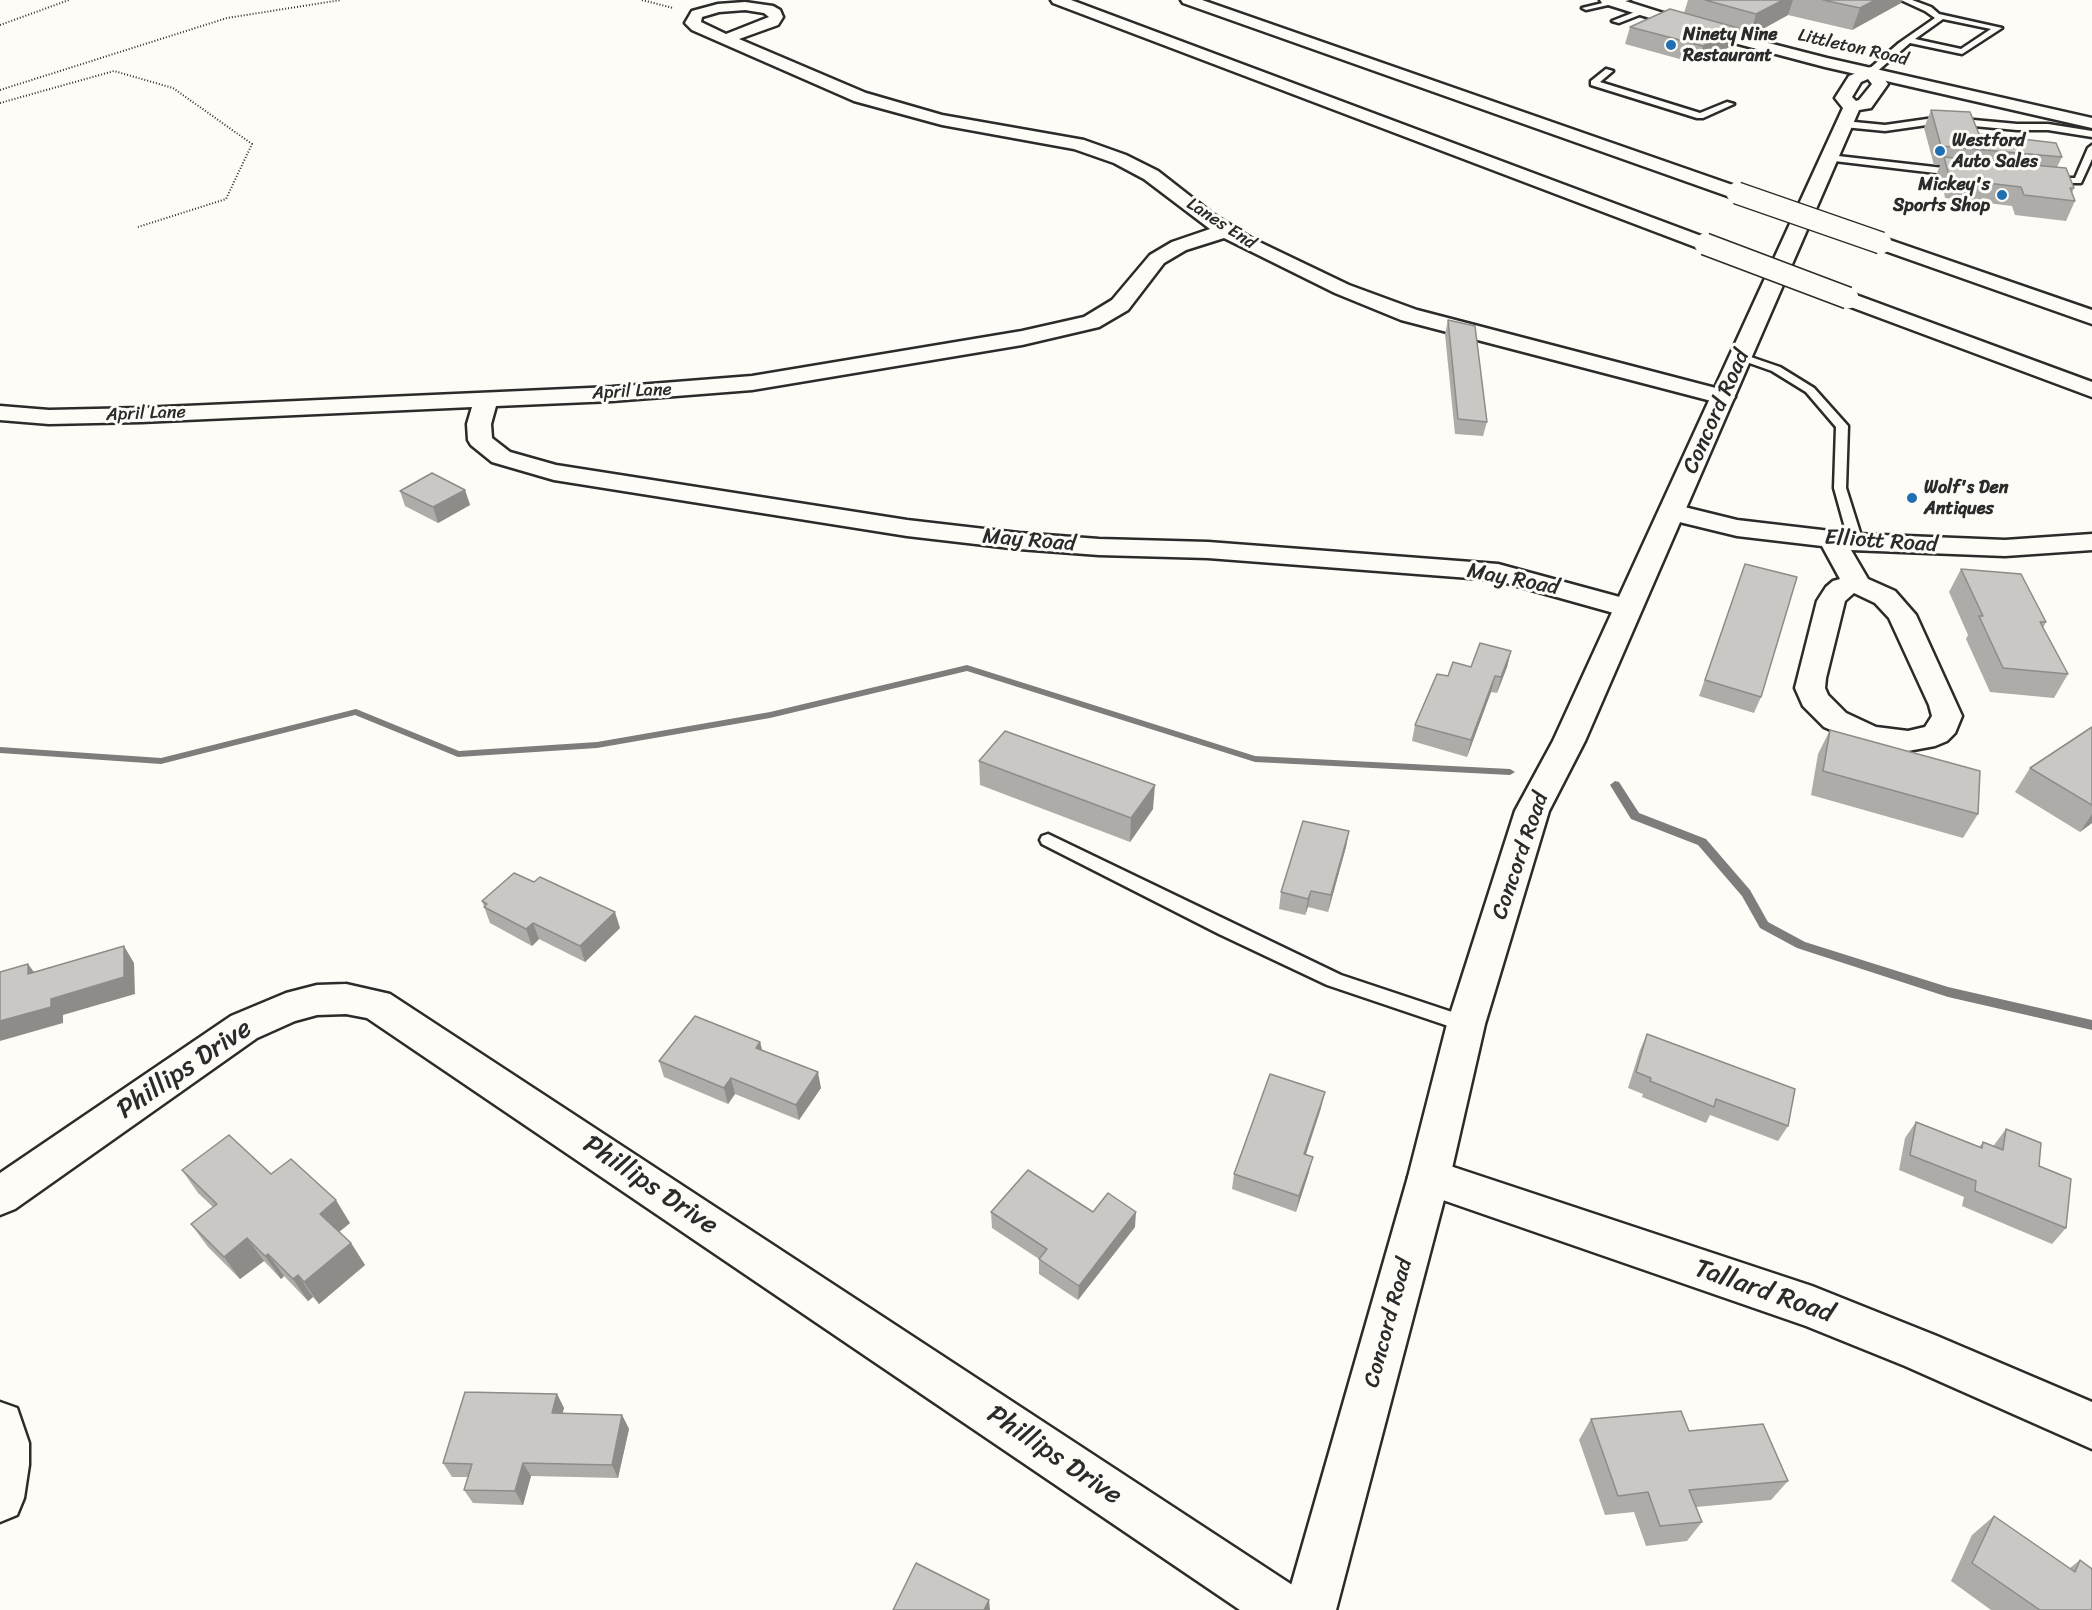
<!DOCTYPE html>
<style>
body{margin:0}
canvas{display:block;background:#fdfcf7}
</style>
<canvas width="2092" height="1610"></canvas>
<script>
const ctx = document.querySelector('canvas').getContext('2d');
ctx.lineJoin = 'round';
const toPath = rows => new Path2D(rows.map(r => 'M' + r).join(''));
function fillPath(path, color) { ctx.fillStyle = color; ctx.fill(path, 'evenodd'); }
function strokePath(path, color, width, dash) { ctx.strokeStyle = color; ctx.lineWidth = width; ctx.lineCap = dash ? 'butt' : 'round'; ctx.setLineDash(dash || []); ctx.stroke(path); }
function drawText(font, color, halo, rows, align = 'center') {
  ctx.font = font + ' Sriracha,sans-serif'; ctx.lineWidth = 6; ctx.setLineDash([]); ctx.textBaseline = 'middle'; ctx.strokeStyle = halo; ctx.fillStyle = color; for (const [text, x, y, turn = 0] of rows) {
    ctx.save(); ctx.translate(x, y); ctx.rotate((+turn || 0) * Math.PI / 180); ctx.textAlign = isNaN(turn) ? turn : align; if (halo) ctx.strokeText(text, 0, 0); ctx.fillText(text, 0, 0); ctx.restore();
  }
}
fillPath(toPath([
 [967,665,1255,756,1510,769,1515,772,1510,775,1255,762,967,671,770,718,597,748,458,757,355,715,161,764,0,753,0,747,161,758,356,709,459,751,597,742,770,712,967,665],
 [1615,781,1619,782,1639,813,1706,839,1750,890,1768,922,1805,942,1948,987,2092,1020,2092,1030,1948,997,1797,948,1760,928,1742,896,1698,845,1631,819,1610,785,1615,781]
]), '#7e7d7b');
const service = toPath([
 [1615,0,1630,0,1586,10,1582,8,1615,0],
 [1901,0,1912,0,1931,7,1939,14,2002,28,1962,54,1910,43,1874,74,1868,74,1868,70,1899,43,1935,18,1925,11,1901,0],
 [1943,19,1991,29,1961,49,1915,39,1943,19],
 [1640,10,1647,12,1619,23,1612,21,1640,10],
 [1773,47,1780,49,1761,61,1754,59,1773,47],
 [1606,69,1613,71,1600,82,1700,113,1727,102,1734,104,1703,118,1697,118,1591,85,1591,81,1606,69],
 [1941,117,2017,124,2048,124,2092,131,2092,137,2048,130,2017,130,1941,123,1885,131,1844,127,1840,124,1844,121,1885,125,1941,117],
 [2092,145,2092,159,2081,183,2046,183,2046,179,2049,178,2075,178,2088,148,2092,145],
 [1829,155,1961,170,1966,173,1961,176,1826,160,1824,158,1829,155],
 [1742,354,1780,367,1814,388,1848,426,1846,488,1863,542,1861,545,1851,545,1849,542,1834,488,1836,427,1806,392,1772,371,1738,359,1736,357,1742,354],
 [1048,834,1341,975,1473,1019,1476,1024,1473,1029,1466,1032,1327,985,1219,934,1042,844,1040,840,1042,836,1048,834]
]);
const minor = toPath([
 [745,2,773,6,780,10,783,17,778,25,739,39,866,93,942,115,1084,140,1126,155,1158,171,1213,214,1253,239,1349,285,1417,310,1731,392,1735,397,1731,402,1723,404,1401,320,1335,293,1224,238,1186,250,1164,263,1128,310,1099,327,1022,345,752,390,612,401,496,406,491,424,492,438,510,452,556,465,907,520,1019,533,1099,539,1208,542,1498,564,1638,602,1642,608,1638,614,1628,617,1496,580,1208,558,1099,555,1019,549,907,536,554,480,492,462,471,445,468,440,467,424,472,407,141,422,49,424,0,420,0,406,49,410,141,408,612,387,752,376,1022,331,1084,317,1112,300,1150,255,1172,242,1210,229,1144,179,1114,163,1074,149,942,125,854,101,692,30,685,23,692,11,718,4,745,2],
 [745,10,764,13,769,17,726,34,701,22,702,17,719,12,745,10],
 [1672,504,1737,520,1856,534,2005,540,2092,534,2092,550,2005,556,1851,550,1868,579,1895,591,1916,615,1962,716,1955,733,1947,741,1935,746,1908,751,1870,747,1824,727,1803,706,1795,688,1817,601,1826,587,1833,581,1840,579,1822,546,1737,536,1663,518,1659,512,1663,506,1672,504],
 [1854,593,1875,603,1889,618,1929,705,1932,716,1925,727,1908,731,1876,727,1846,713,1828,695,1825,688,1826,678,1845,601,1854,593],
 [346,984,390,994,1303,1592,1311,1610,1240,1610,367,1018,346,1014,317,1015,295,1021,257,1038,15,1209,0,1215,0,1173,231,1016,286,993,317,985,346,984],
 [1429,1159,1812,1286,1937,1336,2092,1402,2092,1449,1905,1366,1806,1326,1414,1190,1408,1177,1414,1164,1429,1159],
 [0,1402,17,1408,29,1443,29,1465,24,1498,17,1515,0,1522,0,1402]
]);
const secondary = toPath([
 [1871,67,1877,69,1888,84,1871,108,1859,110,1585,741,1549,811,1485,1024,1450,1177,1336,1610,1284,1610,1408,1177,1447,1024,1515,811,1553,741,1843,108,1835,98,1849,76,1871,67],
 [1868,79,1872,84,1859,100,1856,101,1852,97,1861,82,1868,79]
]);
const primary = toPath([
 [1600,0,1622,0,1714,29,1827,58,2092,118,2092,128,1825,67,1704,35,1602,3,1600,0]
]);
const motorway = toPath([
 [1051,0,1071,0,1712,240,1715,244,1712,248,1705,250,1698,248,1053,3,1051,0],
 [1181,0,1202,0,1744,189,1746,193,1744,197,1730,197,1183,3,1181,0],
 [1881,237,2092,310,2092,324,1874,247,1871,243,1874,239,1881,237],
 [1848,292,2092,382,2092,397,1840,303,1837,298,1840,293,1848,292]
]);
strokePath(service, '#2b2b2b', 5);
strokePath(minor, '#2b2b2b', 5);
strokePath(secondary, '#2b2b2b', 5);
strokePath(primary, '#2b2b2b', 5);
strokePath(motorway, '#2b2b2b', 5);
strokePath(toPath([
 [642,0,673,8],
 [0,25,69,0],
 [0,90,227,18,341,0],
 [0,103,114,71,173,88,252,144,226,199,138,227]
]), '#2b2b2b', 2, [1, 2]);
fillPath(service, '#fdfcf7');
fillPath(minor, '#fdfcf7');
fillPath(secondary, '#fdfcf7');
fillPath(primary, '#fdfcf7');
fillPath(motorway, '#fdfcf7');
const motorwayBridge = toPath([
 [1737,193,1881,243],
 [1705,244,1848,298]
]);
strokePath(motorwayBridge, '#2b2b2b', 24, []);
strokePath(motorwayBridge, '#fdfcf7', 21);
fillPath(toPath([
 [1688,0,1902,0,1901,3,1852,30,1788,15,1750,36,1736,32,1733,45,1698,64,1625,44,1630,27,1684,13],
 [1931,110,1979,134,2062,157,2057,167,2074,188,2072,193,2075,201,2066,221,2015,215,2012,206,1945,198,1944,192,1940,191,1936,176,1940,165,1934,165,1924,128],
 [1448,320,1487,422,1483,436,1455,434,1445,334],
 [465,490,470,505,438,523,405,506,400,491],
 [1745,564,1761,697,1754,713,1699,696],
 [1961,569,2046,622,2043,628,2068,674,2054,698,1990,692,1966,639,1968,635,1949,592],
 [1511,651,1507,667,1497,693,1491,692,1467,757,1412,741,1415,725,1448,676],
 [2092,727,2092,823,2080,832,2015,792,2030,768],
 [1830,730,1978,814,1963,838,1811,795,1818,754],
 [979,761,1153,809,1130,842,980,785],
 [1349,831,1346,847,1328,912,1308,907,1305,915,1279,909,1281,892],
 [482,901,620,928,585,962,539,939,532,946,490,923],
 [1647,1034,1788,1126,1778,1141,1710,1115,1706,1123,1642,1097,1643,1094,1628,1088,1640,1050],
 [760,1042,762,1050,821,1088,799,1120,735,1094,728,1104,664,1077,659,1061],
 [1321,1108,1306,1154,1309,1172,1296,1212,1232,1189,1234,1174],
 [1916,1122,1979,1147,1983,1142,1994,1146,1994,1145,2006,1129,2039,1166,2066,1228,2052,1244,1962,1206,1964,1197,1899,1170,1905,1138],
 [182,1170,271,1174,350,1223,339,1232,351,1243,365,1265,319,1304,313,1297,308,1301,284,1276,281,1279,264,1261,240,1279,208,1247,191,1224,213,1207,198,1193],
 [991,1212,1093,1212,1135,1227,1078,1300,1039,1274,1039,1259,992,1228],
 [557,1394,564,1408,562,1413,622,1415,629,1429,618,1478,531,1476,523,1505,473,1503,464,1490,468,1477,452,1477,443,1463],
 [1591,1419,1689,1431,1788,1481,1771,1500,1696,1507,1702,1522,1687,1541,1646,1546,1634,1512,1605,1515,1579,1440],
 [1994,1516,2070,1568,2080,1560,2092,1610,1991,1610,1951,1581,1972,1535]
]), '#adaca9');
fillPath(toPath([
 [1783,0,1793,0,1788,15,1750,36,1756,14],
 [1875,0,1902,0,1901,3,1852,30,1860,8],
 [1738,28,1733,45,1698,64,1703,46],
 [465,490,470,505,438,523,433,507],
 [1511,651,1507,667,1497,693,1501,677],
 [1495,676,1491,692,1467,757,1471,740],
 [1155,785,1153,809,1130,842,1131,818],
 [2092,814,2092,823,2080,832],
 [1349,831,1346,847,1328,912,1331,895],
 [1311,891,1308,907,1305,915,1308,899],
 [615,912,620,928,585,962,580,946],
 [533,923,539,939,532,946,526,929],
 [124,946,134,963,135,994,63,1015,63,1023,0,1041,0,1021],
 [28,964,40,980,28,974],
 [760,1042,764,1058,756,1048],
 [818,1072,821,1088,799,1120,796,1105],
 [731,1078,735,1094,728,1104,724,1088],
 [1325,1092,1321,1108,1301,1169,1304,1154],
 [1313,1157,1309,1172,1296,1212,1299,1196],
 [336,1200,350,1223,334,1236,320,1214],
 [1136,1212,1135,1227,1078,1300,1079,1286],
 [247,1238,264,1261,240,1279,224,1257],
 [351,1243,365,1265,319,1304,304,1282],
 [268,1254,284,1276,281,1279,265,1256],
 [298,1275,313,1297,308,1301,293,1279],
 [557,1394,564,1408,559,1427,552,1413],
 [622,1415,629,1429,618,1478,612,1465],
 [523,1463,531,1476,523,1505,515,1491],
 [989,1600,990,1610,984,1610]
]), '#8d8c89');
const building = toPath([
 [1705,0,1783,0,1756,14,1705,0],
 [1823,0,1875,0,1860,8,1823,0],
 [1670,9,1738,28,1703,46,1630,27,1670,9],
 [1931,110,1970,112,1979,134,2056,143,2062,157,1941,146,1931,110],
 [1944,157,2066,168,2074,188,2070,188,2075,201,2024,195,2021,187,1953,179,1952,173,1948,172,1944,157],
 [1448,320,1475,326,1487,422,1458,419,1448,320],
 [432,473,465,490,433,507,400,491,432,473],
 [1745,564,1797,577,1761,697,1705,680,1745,564],
 [1961,569,2021,574,2046,622,2040,622,2068,674,2003,668,1979,616,1983,616,1961,569],
 [1480,643,1511,651,1501,677,1495,676,1471,740,1415,725,1437,674,1448,676,1453,662,1471,667,1480,643],
 [2092,727,2092,805,2030,768,2092,727],
 [1830,730,1980,771,1978,814,1823,771,1830,730],
 [1005,731,1155,785,1131,818,979,761,1005,731],
 [1303,821,1349,831,1331,895,1311,891,1308,899,1281,892,1303,821],
 [514,873,534,882,540,877,615,912,580,946,533,923,526,929,484,907,487,904,482,901,514,873],
 [124,946,124,977,51,999,51,1007,0,1021,0,972,28,964,28,974,124,946],
 [695,1016,760,1042,756,1048,818,1072,796,1105,731,1078,724,1088,659,1061,695,1016],
 [1647,1034,1795,1089,1788,1126,1716,1099,1714,1107,1650,1081,1651,1078,1636,1072,1647,1034],
 [1270,1074,1325,1092,1304,1154,1313,1157,1299,1196,1234,1174,1270,1074],
 [1916,1122,1982,1148,1983,1142,2003,1150,2006,1129,2041,1143,2039,1166,2071,1179,2066,1228,1975,1191,1976,1181,1910,1155,1916,1122],
 [229,1135,271,1174,291,1159,336,1200,320,1214,351,1243,304,1282,298,1275,293,1279,268,1254,265,1256,247,1238,224,1257,191,1224,217,1204,182,1170,229,1135],
 [1028,1170,1093,1212,1108,1193,1136,1212,1079,1286,1039,1259,1047,1249,991,1212,1028,1170],
 [465,1392,557,1394,552,1413,622,1415,612,1465,523,1463,515,1491,464,1490,472,1464,443,1463,465,1392],
 [1681,1411,1689,1431,1763,1424,1788,1481,1689,1490,1702,1522,1660,1526,1648,1492,1618,1496,1591,1419,1681,1411],
 [1994,1516,2075,1572,2080,1560,2092,1569,2092,1610,2040,1610,1972,1563,1994,1516],
 [916,1563,989,1600,984,1610,893,1610,916,1563]
]);
fillPath(building, '#c9c8c4');
strokePath(building, '#8d8c89', 1.5);
for (const [x, y, r, color] of [
 [1671,45,6,"#1f6fb2"],
 [1940,151,6,"#1f6fb2"],
 [2002,195,6,"#1f6fb2"],
 [1912,498,6,"#1f6fb2"]
]) { const dot = new Path2D(); dot.arc(x, y, r, 0, 2 * Math.PI); ctx.fillStyle = color; ctx.fill(dot); strokePath(dot, '#fdfcf7', 2); }
drawText('bold 18px', '#2b2b2b', '#fdfcf7', [
 ["Ninety Nine",1683,35],
 ["Restaurant",1683,56],
 ["Westford",1952,141],
 ["Auto Sales",1952,162],
 ["Mickey's",1990,185,"right"],
 ["Sports Shop",1990,206,"right"],
 ["Wolf's Den",1924,488],
 ["Antiques",1924,509]
], 'left');
drawText('18px', '#2b2b2b', '#fdfcf7', [
 ["Littleton Road",1853,48,13],
 ["Lanes End",1221,224,33],
 ["April Lane",632,392,-3],
 ["April Lane",146,414,-2]
]);
drawText('22px', '#2b2b2b', '#fdfcf7', [
 ["Concord Road",1717,412,-66],
 ["May Road",1029,541,5],
 ["Elliott Road",1881,542,4],
 ["May Road",1513,580,11],
 ["Concord Road",1521,856,-71],
 ["Concord Road",1389,1323,-75]
]);
drawText('27px', '#2b2b2b', '#fdfcf7', [
 ["Phillips Drive",185,1070,-34],
 ["Phillips Drive",650,1186,34],
 ["Tallard Road",1764,1292,19],
 ["Phillips Drive",1054,1456,34]
]);
</script>
